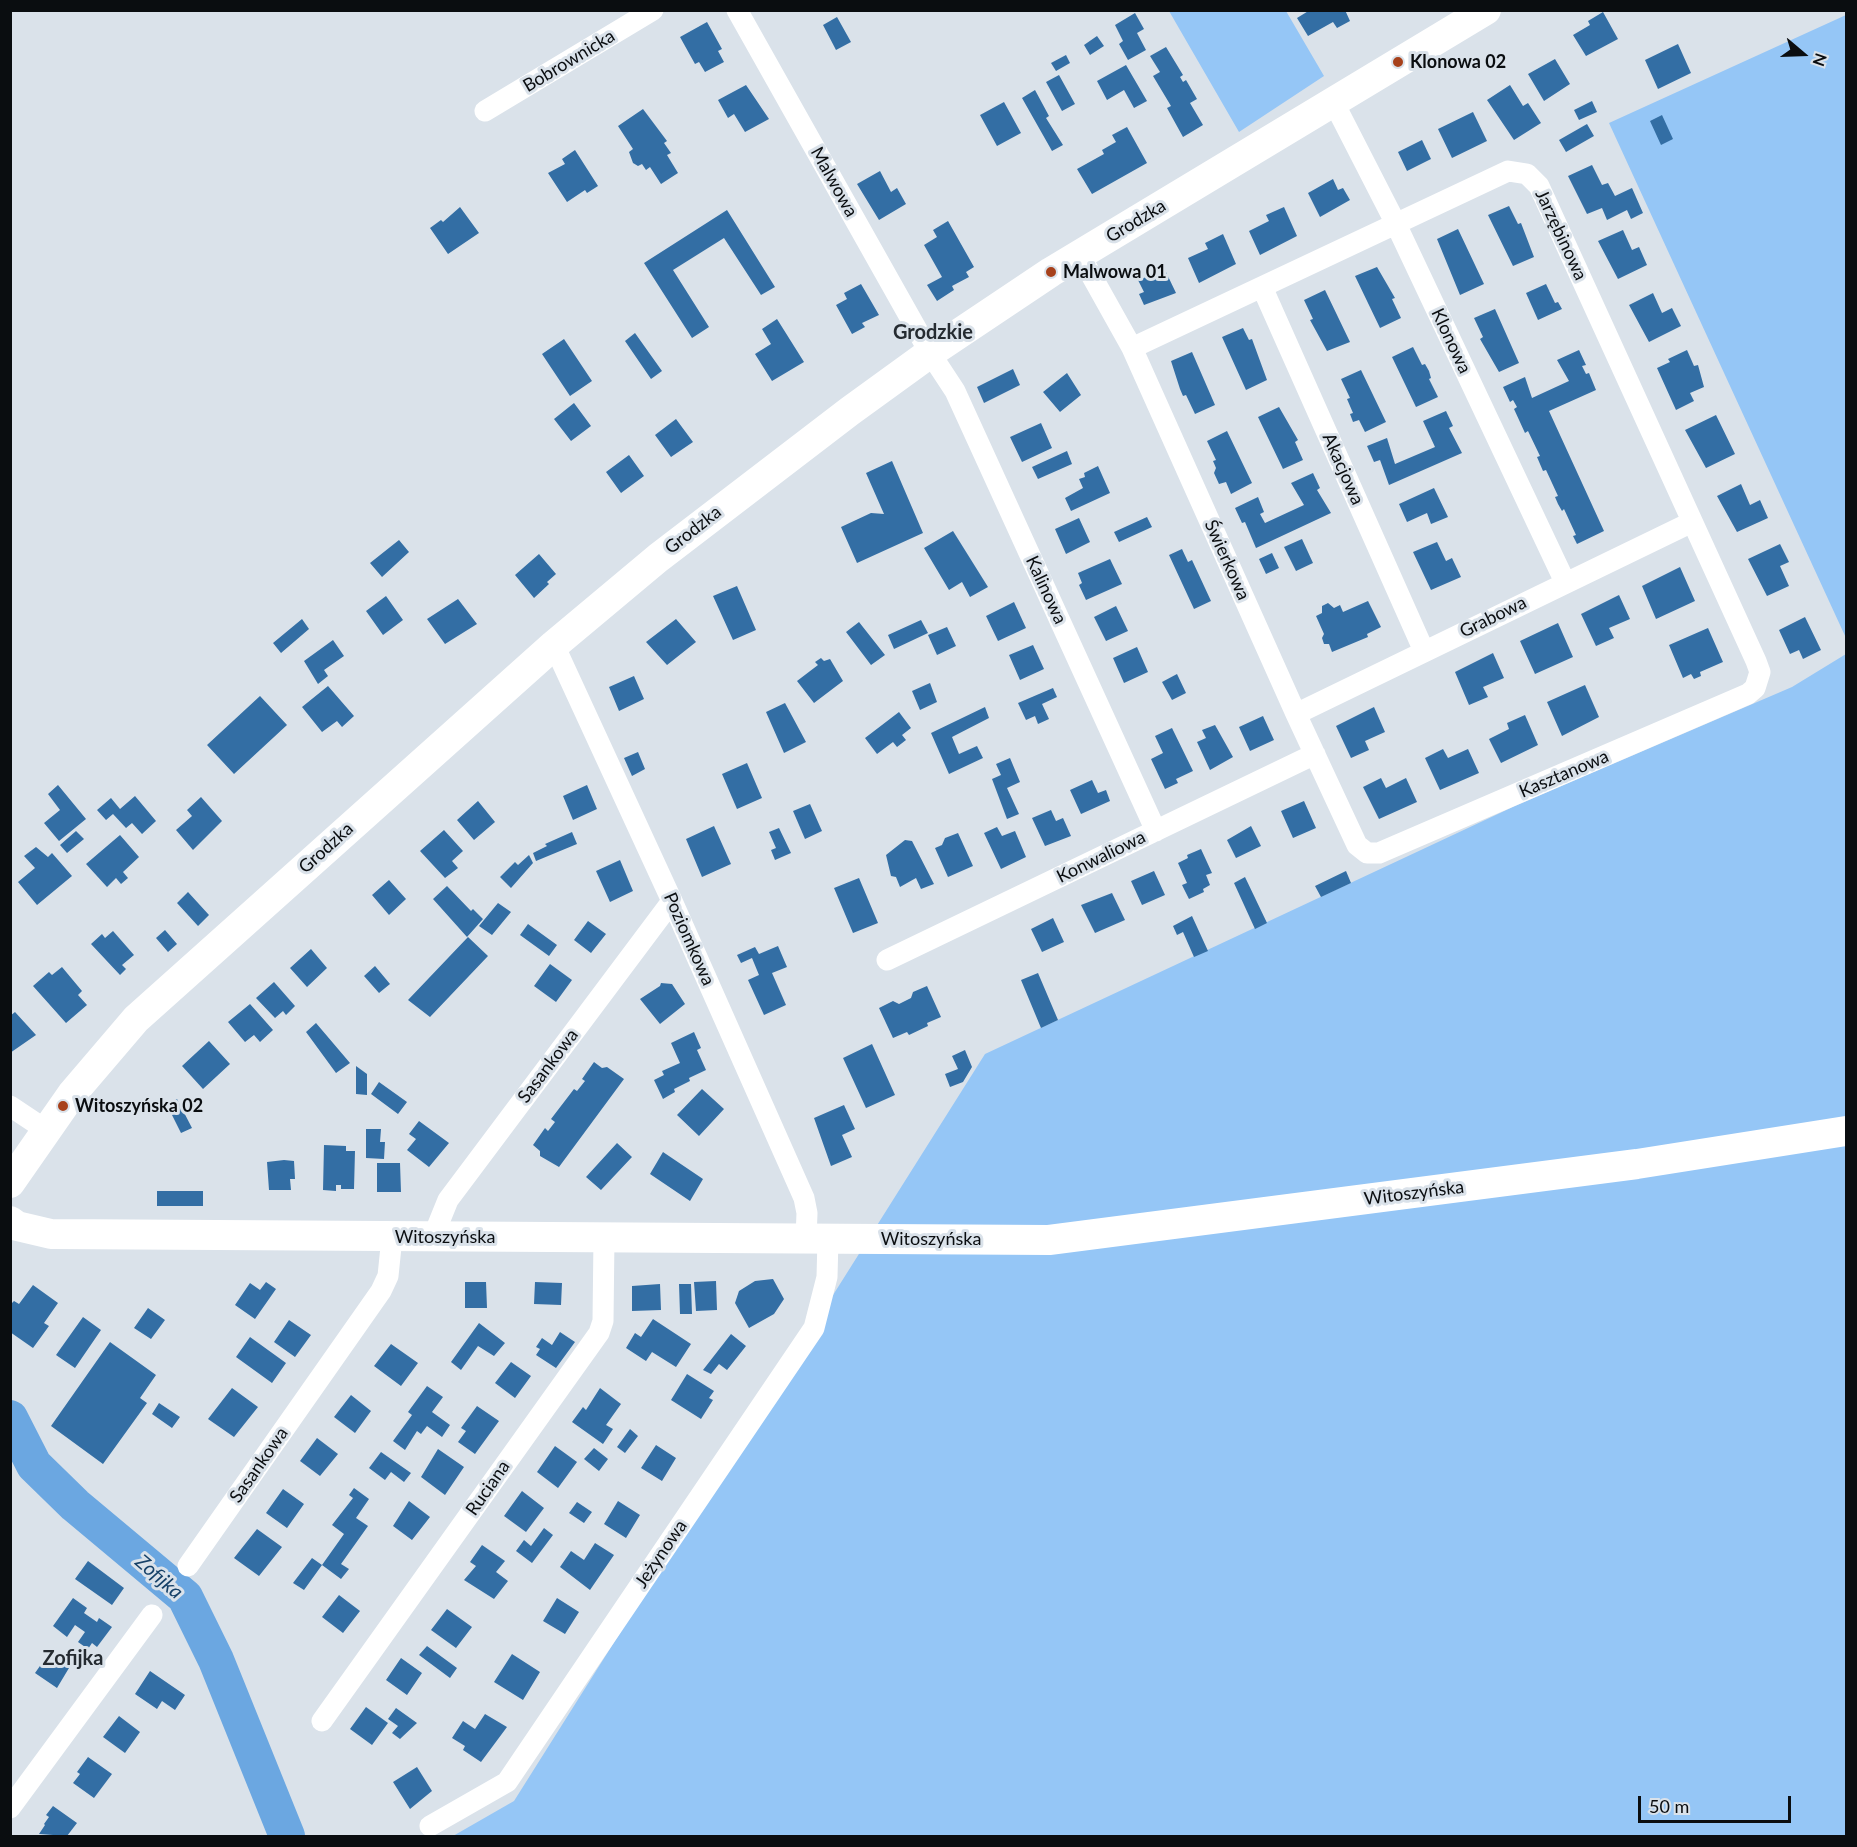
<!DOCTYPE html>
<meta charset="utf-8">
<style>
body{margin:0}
#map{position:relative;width:1857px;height:1847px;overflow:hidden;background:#dae2ea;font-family:Lato,sans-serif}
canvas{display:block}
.frame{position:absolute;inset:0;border:12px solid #0a0d10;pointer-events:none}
.north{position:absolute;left:1773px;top:24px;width:60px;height:60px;-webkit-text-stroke:4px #dae2ea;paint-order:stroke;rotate:109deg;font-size:16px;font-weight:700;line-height:24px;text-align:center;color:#0a0d10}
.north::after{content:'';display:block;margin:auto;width:21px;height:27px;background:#0a0d10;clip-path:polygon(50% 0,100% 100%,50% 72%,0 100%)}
.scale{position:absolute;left:1638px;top:1796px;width:153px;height:27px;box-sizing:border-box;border:3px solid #0a0d10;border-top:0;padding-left:8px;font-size:18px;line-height:21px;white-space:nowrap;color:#0a0d10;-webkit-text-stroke:4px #dae2ea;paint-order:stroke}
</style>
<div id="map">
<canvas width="1857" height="1847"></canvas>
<div class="frame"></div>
<div class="north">N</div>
<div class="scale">50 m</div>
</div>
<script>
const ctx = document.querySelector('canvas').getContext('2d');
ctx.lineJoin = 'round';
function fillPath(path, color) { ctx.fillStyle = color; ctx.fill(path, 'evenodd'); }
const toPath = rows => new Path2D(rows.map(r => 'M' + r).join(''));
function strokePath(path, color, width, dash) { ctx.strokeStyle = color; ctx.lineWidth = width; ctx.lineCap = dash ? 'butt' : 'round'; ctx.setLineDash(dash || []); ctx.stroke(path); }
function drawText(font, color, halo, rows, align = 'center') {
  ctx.font = font + ' Lato,sans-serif'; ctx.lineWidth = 6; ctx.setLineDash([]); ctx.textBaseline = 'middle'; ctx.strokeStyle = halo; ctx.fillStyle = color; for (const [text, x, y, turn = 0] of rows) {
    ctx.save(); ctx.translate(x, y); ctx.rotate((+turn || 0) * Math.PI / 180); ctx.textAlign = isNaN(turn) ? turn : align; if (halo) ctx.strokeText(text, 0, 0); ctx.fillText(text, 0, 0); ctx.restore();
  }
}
fillPath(toPath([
 [1169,11,1286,11,1324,76,1239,132],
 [1846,15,1846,638,1609,123],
 [1846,654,1846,1836,453,1836,514,1801,985,1054,1515,806,1792,687]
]), '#95c6f6');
strokePath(toPath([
 [10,1418,34,1465,75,1505,185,1597,216,1660,287,1836]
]), '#6ba7e1', 36);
fillPath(toPath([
 [1310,10,1345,10,1350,21,1337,28,1333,22,1308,36,1297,18],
 [1603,12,1618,39,1586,56,1573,35,1590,25,1588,21],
 [1135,13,1144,29,1137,33,1146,50,1128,60,1119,44,1123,41,1115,25],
 [837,17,851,42,836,50,823,25],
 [707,22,722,49,718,51,724,62,705,72,699,62,695,64,680,37],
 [1097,36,1104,46,1090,55,1084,45],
 [1678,44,1691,73,1658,89,1645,60],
 [1166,47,1183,75,1180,77,1183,82,1186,80,1197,99,1190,103,1203,125,1183,137,1167,108,1171,106,1153,76,1160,72,1150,56],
 [1066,55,1070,63,1056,71,1051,63],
 [1555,59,1570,84,1544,101,1528,74],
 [1126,65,1147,101,1134,108,1124,90,1107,100,1097,81],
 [1059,75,1075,104,1062,111,1046,82],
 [746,85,769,119,745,132,734,114,728,118,718,100],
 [1510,85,1523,106,1528,103,1541,123,1514,140,1487,100],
 [1035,90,1049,116,1046,118,1063,145,1052,151,1022,98],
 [1592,101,1597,112,1579,120,1574,110],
 [1004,102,1021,133,997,146,980,115],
 [643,109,667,141,664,143,671,153,667,155,678,173,661,184,650,167,646,170,642,164,638,166,633,163,629,152,633,149,618,126],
 [1473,112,1487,141,1452,158,1438,129],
 [1662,115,1673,139,1661,145,1650,121],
 [1587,124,1594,136,1566,152,1559,140],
 [1127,127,1147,163,1092,194,1077,169,1104,154,1102,150,1116,142,1112,135],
 [1422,140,1431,159,1407,171,1398,152],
 [575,150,598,186,587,193,585,190,567,202,548,173,565,164,562,159],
 [1592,165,1602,185,1608,183,1615,196,1632,188,1643,213,1631,219,1627,210,1607,220,1602,208,1587,214,1568,176],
 [880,171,891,192,897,188,906,204,879,220,857,184],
 [1333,179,1338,190,1343,188,1350,200,1320,217,1308,193],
 [1509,206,1518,224,1521,223,1534,257,1513,266,1488,215],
 [460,207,479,233,448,254,430,228,441,220,443,222],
 [1284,207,1297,236,1260,255,1249,231,1269,221,1266,215],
 [727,210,775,287,761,295,724,238,673,270,709,327,692,338,644,263],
 [948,221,974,267,966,272,969,277,952,286,954,290,937,301,927,285,942,277,924,245,937,237,933,230],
 [1458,229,1484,284,1460,295,1437,239],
 [1623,230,1632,250,1639,247,1647,265,1618,279,1598,241],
 [1223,234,1236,264,1199,283,1188,258,1208,249,1205,243],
 [1377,267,1395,298,1392,299,1401,318,1380,328,1355,276],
 [1165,270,1176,293,1144,305,1139,294,1144,292,1138,280],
 [861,284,879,315,862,323,865,327,852,334,836,305,847,299,844,293],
 [1546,284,1555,303,1558,302,1562,309,1538,320,1526,293],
 [1325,290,1350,342,1327,351,1310,320,1313,319,1304,300],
 [1653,293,1662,313,1672,308,1681,326,1649,342,1629,305],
 [1495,309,1519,363,1499,372,1480,339,1483,337,1474,318],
 [777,319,804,362,772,381,755,354,771,344,762,329],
 [1243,328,1249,340,1252,339,1267,380,1246,390,1222,337],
 [635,333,662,371,651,379,625,341],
 [564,339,592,381,570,396,542,354],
 [1413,347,1422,365,1425,364,1429,371,1431,378,1429,379,1438,397,1416,407,1392,357],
 [1579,350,1586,365,1582,366,1586,374,1589,373,1596,390,1549,411,1604,531,1577,544,1573,536,1576,535,1564,509,1562,511,1558,504,1555,497,1558,496,1546,470,1543,471,1537,457,1540,456,1528,431,1525,433,1514,409,1517,407,1513,400,1510,402,1503,387,1525,377,1532,398,1569,381,1557,360],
 [1687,350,1694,366,1698,365,1704,387,1690,393,1694,401,1676,410,1657,368,1670,362,1668,359],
 [1192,352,1215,405,1195,414,1186,395,1183,396,1180,389,1171,361],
 [1013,369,1020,385,984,403,977,387],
 [1361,370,1386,422,1365,432,1359,420,1353,422,1350,414,1353,413,1347,399,1350,398,1341,379],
 [1067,373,1081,395,1060,412,1043,392],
 [574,403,591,426,571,441,554,419],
 [1279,407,1298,440,1295,442,1303,460,1283,469,1258,417],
 [1446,411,1453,426,1449,428,1462,453,1389,485,1380,460,1374,462,1367,446,1387,438,1395,464,1435,447,1423,421],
 [1716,415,1735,454,1706,468,1685,430],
 [676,419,693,442,671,457,655,435],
 [1041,423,1052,448,1022,462,1010,437],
 [1227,431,1252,483,1231,494,1226,482,1219,484,1214,473,1216,468,1213,461,1216,460,1207,441],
 [1067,451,1072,464,1038,479,1032,467],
 [629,455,644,476,621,493,606,472],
 [892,461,923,533,857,563,841,527,871,513,884,514,866,473],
 [1098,466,1110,493,1071,511,1065,498,1083,488,1079,479,1085,477,1084,473],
 [1313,473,1320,488,1317,490,1331,513,1256,548,1245,522,1242,523,1235,508,1258,497,1264,512,1260,514,1265,523,1304,505,1291,483],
 [1741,484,1750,505,1760,500,1768,518,1737,532,1717,496],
 [1434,488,1448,517,1431,524,1427,513,1407,522,1399,504],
 [1147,517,1152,527,1119,542,1114,532],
 [1079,518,1090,542,1066,554,1055,529],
 [953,531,988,587,970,597,962,582,949,590,924,548],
 [1302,539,1313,563,1296,571,1284,547],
 [399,540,409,552,382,577,370,563],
 [1437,542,1446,561,1452,558,1461,577,1431,590,1413,552],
 [1780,544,1789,562,1780,566,1789,586,1767,596,1748,559],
 [1182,549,1188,562,1192,560,1211,601,1194,609,1169,555],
 [1272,553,1279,568,1266,574,1259,559],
 [539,554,556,574,547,582,549,584,534,598,515,575],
 [1110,559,1122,584,1086,600,1079,585,1082,583,1078,573],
 [1680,567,1695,601,1656,619,1642,586],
 [737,586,756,630,733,640,713,596],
 [1619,595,1630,619,1609,628,1614,638,1596,646,1581,614],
 [386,596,403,620,383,635,366,611],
 [458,599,477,624,445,644,427,619],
 [1368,601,1381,627,1367,634,1368,637,1332,652,1329,644,1324,644,1322,638,1324,634,1316,616,1322,613,1322,606,1328,603,1334,608,1340,605,1343,612],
 [1014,602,1026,628,998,641,986,616],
 [1116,606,1128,631,1106,641,1094,617],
 [1805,617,1821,650,1803,659,1799,650,1790,654,1779,630],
 [302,619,309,629,281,653,273,643],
 [676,619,696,642,667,665,646,642],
 [921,620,928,633,894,649,888,635],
 [859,622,885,655,871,665,846,632],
 [1558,623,1573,657,1535,674,1520,641],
 [947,627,956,646,937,655,928,635],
 [1708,628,1723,662,1700,672,1701,676,1694,679,1691,674,1683,678,1669,645],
 [333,640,344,656,324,670,328,676,318,684,304,661],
 [1033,645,1044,669,1020,680,1009,655],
 [1137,647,1148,672,1124,683,1113,658],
 [1493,653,1504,678,1483,687,1488,697,1469,705,1455,672],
 [821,658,824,661,830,659,843,681,814,703,797,681,818,665,815,662],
 [1177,674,1186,693,1172,700,1162,682],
 [634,676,644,699,619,711,609,687],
 [930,683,937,702,920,710,912,691],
 [1585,685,1599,717,1562,736,1547,702],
 [328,686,354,716,342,727,337,721,322,732,302,707],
 [1053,688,1057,697,1042,704,1049,719,1038,724,1035,716,1026,720,1018,703],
 [260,696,287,725,234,774,207,745],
 [785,703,806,742,784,753,766,712],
 [985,707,989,718,952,737,959,754,977,746,983,758,949,774,931,733],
 [1374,707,1385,732,1365,741,1369,750,1351,758,1336,726],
 [899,712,911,728,902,735,906,740,897,747,893,742,877,754,865,738],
 [1525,715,1538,745,1501,763,1489,739,1509,729,1507,723],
 [1263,716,1274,740,1250,751,1239,727],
 [1215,725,1233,757,1210,770,1197,742,1206,738,1202,730],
 [1172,728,1193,771,1176,779,1178,783,1165,789,1151,759,1163,753,1155,736],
 [1443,749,1448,758,1468,749,1479,773,1440,790,1425,758],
 [638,752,645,769,632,776,624,758],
 [1010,758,1020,782,1007,788,1019,814,1007,819,992,779,1001,775,996,764],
 [747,763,762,798,737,809,722,774],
 [1381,778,1386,788,1406,778,1417,802,1379,819,1363,787],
 [1092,780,1098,793,1106,790,1110,801,1081,814,1070,790],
 [58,785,86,819,59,841,44,823,60,810,48,794],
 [587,785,597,809,573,820,563,796],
 [135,796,156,821,142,834,132,823,126,828,113,814,106,820,97,810,111,798,120,809],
 [201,797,222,821,193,850,176,830,192,816,187,810],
 [478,801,495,822,474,840,457,820],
 [1304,801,1316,828,1293,838,1281,811],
 [810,804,822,831,805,839,793,811],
 [1051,810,1056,821,1063,818,1071,836,1045,846,1032,818],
 [714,826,731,864,702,877,686,839],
 [1251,826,1261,846,1236,858,1227,840],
 [997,827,1002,836,1015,831,1026,857,1001,869,984,833],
 [779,828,791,853,775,860,771,850,776,848,769,832],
 [444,830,463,851,452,861,458,868,445,878,420,851],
 [76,831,84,839,67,853,60,845],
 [572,832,577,844,536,861,533,853,547,846,545,844],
 [958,833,973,866,948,877,935,848,942,845,945,838],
 [120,835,139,857,123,872,128,878,121,884,116,878,107,887,86,864],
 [905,840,912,841,934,884,921,889,916,878,900,887,896,877,891,876,886,855],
 [36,847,48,857,52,853,72,876,37,905,18,882,35,868,24,856],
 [1201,849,1212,873,1206,875,1210,885,1203,889,1204,892,1189,899,1182,885,1187,883,1178,863,1188,858,1187,855],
 [529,855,533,863,511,888,500,877,515,862,518,865],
 [620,860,633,891,610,902,596,871],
 [1154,871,1165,895,1142,905,1131,881],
 [1346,871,1351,883,1321,897,1315,886],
 [1245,877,1267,923,1255,929,1234,883],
 [859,878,878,923,853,933,834,888],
 [389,880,406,899,389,915,372,895],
 [447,886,471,911,473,909,483,919,467,937,433,899],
 [188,892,209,915,198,926,177,903],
 [1112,893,1125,920,1095,933,1081,905],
 [498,903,511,912,492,935,479,926],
 [1192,916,1208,951,1194,957,1183,932,1177,935,1173,926],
 [1053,918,1064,942,1042,952,1031,929],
 [588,921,606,934,591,953,574,940],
 [528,924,557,945,549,956,520,935],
 [165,930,177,944,168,952,156,938],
 [113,931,134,955,122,965,126,969,120,975,91,944,102,934,105,938],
 [468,937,488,956,430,1017,408,1000],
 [778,946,787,967,772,973,786,1005,764,1015,748,980,759,975,752,958,741,963,737,955,755,947,759,954],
 [311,949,327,968,307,987,290,968],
 [550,964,572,980,556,1002,534,986],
 [375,966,390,984,379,993,364,976],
 [62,967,82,991,78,995,87,1005,66,1023,33,986,49,972,52,975],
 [1038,973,1058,1020,1041,1028,1021,980],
 [274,982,295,1006,286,1015,283,1011,275,1018,256,998],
 [661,983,672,984,685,1004,660,1024,640,999,660,986],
 [927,986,941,1017,927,1023,928,1026,909,1035,907,1032,893,1038,879,1008,893,1001,899,1004,911,998,913,992],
 [250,1004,273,1030,260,1042,254,1035,245,1042,228,1022],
 [15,1012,36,1035,10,1053,10,1016],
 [316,1023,350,1063,336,1073,306,1032],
 [694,1032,701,1048,697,1050,706,1070,689,1078,690,1081,674,1089,675,1092,663,1099,654,1080,664,1075,662,1071,680,1063,671,1043],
 [209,1041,230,1064,203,1089,182,1066],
 [872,1044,895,1095,866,1108,843,1058],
 [965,1050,972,1067,963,1082,950,1087,945,1074,958,1069,952,1056],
 [594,1062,602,1068,607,1067,624,1079,559,1167,540,1156,540,1151,533,1145,545,1128,548,1131,555,1122,551,1119,574,1089,577,1091,585,1081,582,1079],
 [356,1066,367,1074,367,1095,356,1094],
 [379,1082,407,1102,398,1114,371,1094],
 [702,1089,724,1109,699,1136,677,1115],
 [177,1099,192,1128,181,1133,167,1105],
 [844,1105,855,1129,842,1135,852,1157,831,1166,814,1118],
 [419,1121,449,1143,429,1167,407,1150,416,1139,409,1134],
 [366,1129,381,1129,380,1142,385,1142,384,1159,366,1158],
 [617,1143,632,1157,601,1190,586,1177],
 [324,1145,346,1146,346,1151,355,1151,354,1189,341,1189,341,1185,336,1185,336,1191,323,1190],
 [663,1152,703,1179,690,1201,650,1174],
 [284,1160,294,1161,295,1179,290,1179,291,1190,269,1190,267,1162],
 [377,1163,400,1163,401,1192,377,1192],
 [157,1191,203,1191,203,1206,157,1206],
 [773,1279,784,1299,774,1314,749,1328,735,1303,739,1291,755,1281],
 [716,1281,717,1310,696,1311,694,1282],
 [266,1282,276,1289,255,1319,235,1305,250,1283,260,1290],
 [465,1282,486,1282,487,1308,465,1308],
 [535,1282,562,1283,561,1305,534,1304],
 [660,1284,661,1310,632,1311,632,1286],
 [679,1284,691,1284,692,1314,680,1314],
 [33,1285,58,1303,44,1323,49,1326,33,1348,10,1332,10,1305,14,1301,19,1304],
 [148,1308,165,1320,151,1339,134,1328],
 [83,1317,101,1330,75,1368,56,1355],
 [653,1319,691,1344,676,1367,652,1352,646,1361,626,1348,635,1333,641,1337],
 [289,1320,311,1335,295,1357,274,1342],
 [479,1323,505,1343,494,1356,478,1346,461,1370,451,1362],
 [560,1332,575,1342,556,1368,536,1355,540,1349,536,1347,542,1338,552,1345],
 [731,1334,746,1346,727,1370,719,1364,711,1374,703,1370],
 [250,1337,286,1363,272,1383,236,1357],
 [110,1342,156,1375,140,1398,147,1403,103,1464,51,1426],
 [391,1344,418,1363,401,1386,374,1366],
 [511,1362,531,1376,515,1398,495,1383],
 [687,1374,714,1391,709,1398,713,1400,701,1419,671,1400],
 [427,1386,443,1397,432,1412,450,1425,442,1437,427,1426,421,1434,417,1431,405,1450,393,1441,412,1415,408,1412],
 [232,1388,258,1407,234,1437,208,1419],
 [600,1388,621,1404,606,1425,613,1429,603,1444,572,1422,583,1407,586,1410],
 [351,1395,371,1411,355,1433,334,1417],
 [159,1403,180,1417,172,1428,152,1414],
 [477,1406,499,1421,475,1454,458,1442,466,1431,461,1428],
 [630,1429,638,1436,625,1453,617,1447],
 [317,1438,338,1454,320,1476,300,1461],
 [656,1445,676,1458,662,1481,641,1468],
 [555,1446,577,1462,558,1488,537,1472],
 [594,1448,608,1459,599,1471,584,1459],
 [438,1449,464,1467,445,1495,421,1477],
 [381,1452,411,1473,404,1482,391,1472,385,1480,369,1468],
 [354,1488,369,1499,356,1518,368,1526,341,1564,349,1569,341,1579,322,1565,304,1590,293,1583,312,1558,322,1565,344,1534,332,1525,353,1498,349,1495],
 [283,1489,304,1504,287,1528,266,1513],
 [522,1491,544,1508,526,1532,504,1516],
 [409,1501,430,1517,412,1540,393,1526],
 [618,1501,640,1515,626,1538,604,1524],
 [577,1502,592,1512,584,1523,569,1513],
 [544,1528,553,1535,532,1563,516,1551,524,1540,531,1546],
 [257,1529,282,1547,259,1576,234,1558],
 [595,1543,614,1555,590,1590,560,1567,571,1551,584,1560],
 [482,1545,505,1561,496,1572,508,1581,494,1599,464,1580,476,1566,470,1562],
 [88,1561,124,1588,112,1605,75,1579],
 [339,1595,360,1611,343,1633,322,1617],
 [73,1598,87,1608,84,1613,97,1622,99,1618,112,1627,97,1647,92,1643,88,1649,78,1642,85,1632,75,1625,67,1637,53,1626],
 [557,1598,579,1612,565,1634,543,1621],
 [447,1609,472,1627,456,1648,431,1630],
 [427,1646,457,1668,450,1678,419,1655],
 [52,1649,72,1663,57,1688,35,1673],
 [512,1654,540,1672,523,1700,494,1682],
 [401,1658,422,1673,407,1695,386,1680],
 [150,1671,185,1695,175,1710,162,1701,157,1709,135,1694],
 [366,1707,388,1723,372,1745,350,1729],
 [396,1708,417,1723,400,1739,392,1733,398,1726,388,1719],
 [485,1714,507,1727,481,1762,463,1750,465,1746,452,1738,463,1721,475,1729],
 [119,1716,140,1732,125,1753,103,1737],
 [88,1757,112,1774,94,1798,73,1783,80,1774,77,1772],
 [417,1767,432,1791,410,1809,393,1782],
 [53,1806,77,1823,67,1836,39,1834,45,1825,44,1824,49,1817,46,1815]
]), '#336ea4');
strokePath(toPath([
 [737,10,930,353,955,391,1156,831],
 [1333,101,1395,222,1565,582],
 [485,111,653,10],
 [1080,255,1132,348,1296,714,1357,845,1367,853,1379,853,1748,694,1755,688,1760,672,1756,661,1539,186,1527,174,1508,171,1132,348],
 [1262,287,1424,651],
 [554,645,672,901,804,1198,807,1213,806,1239],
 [1296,714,1692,522],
 [887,960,1315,754],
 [10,1106,46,1130],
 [433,1237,448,1200,672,901],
 [188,1566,381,1291,388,1276,392,1237],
 [322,1721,599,1333,603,1321,604,1238],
 [10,1808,152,1615],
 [430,1826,507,1782,814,1328,827,1277,828,1239]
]), '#fff', 21);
strokePath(toPath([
 [10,1183,72,1094,136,1019,554,645,658,558,850,411,930,353,1051,272,1486,10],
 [10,1221,17,1226,51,1234,1049,1240,1637,1164,1846,1131]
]), '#fff', 30);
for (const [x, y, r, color] of [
 [1398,62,6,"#a7411b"],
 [1051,272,6,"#a7411b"],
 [63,1106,6,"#a7411b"]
]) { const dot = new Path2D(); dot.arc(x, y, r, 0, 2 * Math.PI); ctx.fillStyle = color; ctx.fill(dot); strokePath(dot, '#dae2ea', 2); }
drawText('18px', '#0a0d10', '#dae2ea', [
 ["Bobrownicka",569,61,-31],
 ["Malwowa",834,182,61],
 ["Grodzka",1136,221,-31],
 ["Jarzębinowa",1561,235,65],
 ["Klonowa",1451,341,65],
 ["Akacjowa",1343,469,66],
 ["Grodzka",693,530,-38],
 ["Świerkowa",1227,560,66],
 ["Kalinowa",1046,590,65],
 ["Grabowa",1493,617,-26],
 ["Kasztanowa",1564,774,-23],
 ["Grodzka",326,848,-42],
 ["Konwaliowa",1101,857,-26],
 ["Poziomkowa",689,939,66],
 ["Sasankowa",548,1066,-53],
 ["Witoszyńska",1414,1193,-7],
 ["Witoszyńska",445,1237],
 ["Witoszyńska",931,1239],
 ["Sasankowa",259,1465,-55],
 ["Ruciana",488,1488,-55],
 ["Jeżynowa",661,1554,-56]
]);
drawText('bold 18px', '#0a0d10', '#dae2ea', [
 ["Klonowa 02",1410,62],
 ["Malwowa 01",1063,272],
 ["Witoszyńska 02",75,1106]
], 'left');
drawText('bold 20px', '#252b31', '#dae2ea', [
 ["Grodzkie",933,333],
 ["Zofijka",73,1659]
]);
drawText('italic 20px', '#164168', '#dae2ea', [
 ["Zofijka",159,1577,41]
]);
</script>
